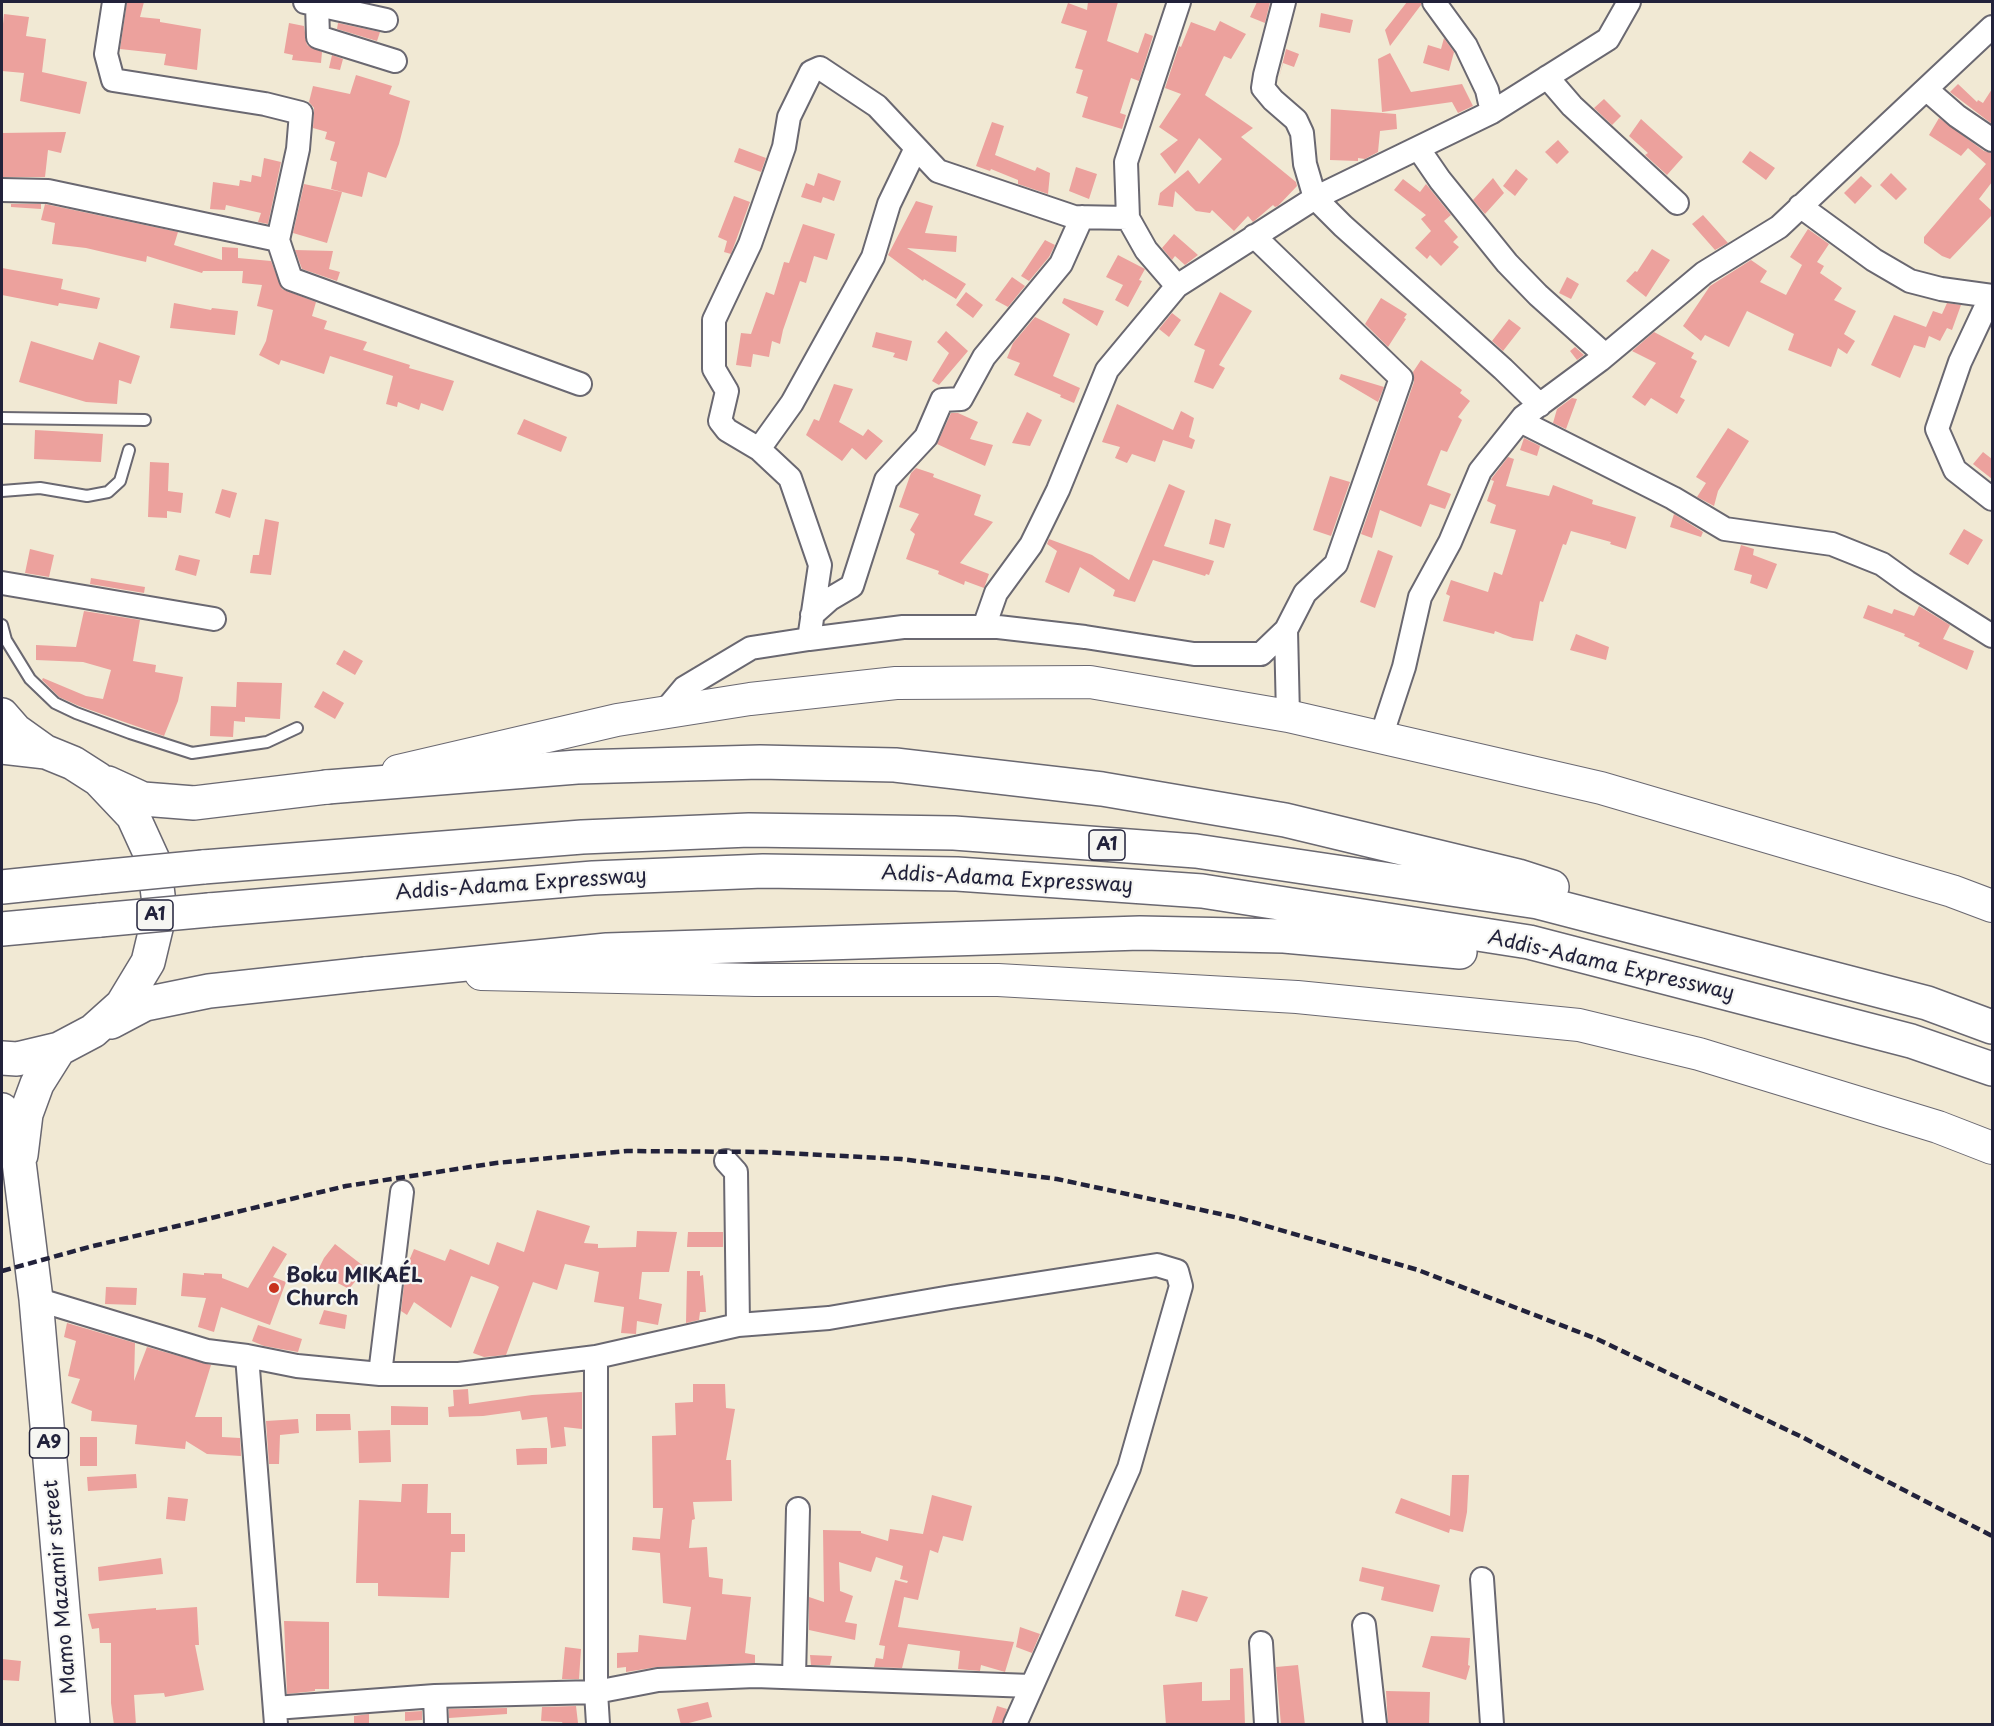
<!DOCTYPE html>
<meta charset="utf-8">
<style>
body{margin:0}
#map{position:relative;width:1994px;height:1726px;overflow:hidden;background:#f1e9d4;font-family:"Playpen Sans",sans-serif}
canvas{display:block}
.frame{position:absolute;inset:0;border:3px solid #22223b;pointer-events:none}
</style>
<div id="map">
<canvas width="1994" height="1726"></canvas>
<div class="frame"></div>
</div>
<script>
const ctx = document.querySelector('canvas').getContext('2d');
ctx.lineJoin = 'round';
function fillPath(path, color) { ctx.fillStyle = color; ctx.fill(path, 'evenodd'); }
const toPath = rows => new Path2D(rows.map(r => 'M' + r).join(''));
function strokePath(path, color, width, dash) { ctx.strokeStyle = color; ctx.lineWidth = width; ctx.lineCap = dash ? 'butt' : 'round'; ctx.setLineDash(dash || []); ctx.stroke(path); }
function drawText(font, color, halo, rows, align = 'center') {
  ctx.font = font + ' "Playpen Sans",sans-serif'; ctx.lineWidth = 4.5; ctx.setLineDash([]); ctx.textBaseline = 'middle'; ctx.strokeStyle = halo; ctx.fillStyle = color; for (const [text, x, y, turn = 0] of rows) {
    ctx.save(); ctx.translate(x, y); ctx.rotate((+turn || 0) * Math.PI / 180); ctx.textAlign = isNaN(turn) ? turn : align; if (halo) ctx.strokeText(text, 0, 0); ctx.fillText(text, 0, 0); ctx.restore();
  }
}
fillPath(toPath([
 [127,2,144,2,140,17,160,19,160,22,201,29,197,70,164,65,166,54,120,49],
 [1088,2,1118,2,1107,41,1138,53,1145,33,1153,36,1139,81,1131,78,1120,113,1126,115,1122,129,1082,117,1088,97,1076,93,1083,70,1075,68,1087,31,1061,23,1068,3,1087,10],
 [1257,2,1270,2,1265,23,1250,17],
 [1407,2,1421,2,1421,5,1390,46,1385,30],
 [1321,13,1353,20,1350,33,1319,27],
 [4,14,29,17,26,36,46,39,42,72,87,82,80,114,20,101,24,73,2,71,2,34],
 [1220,21,1246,34,1231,59,1224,56,1205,95,1253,128,1241,137,1296,182,1297,186,1278,206,1275,207,1273,205,1253,222,1248,216,1234,231,1212,210,1210,213,1196,211,1175,191,1173,207,1158,205,1160,193,1188,170,1199,184,1222,159,1199,138,1175,174,1160,154,1178,140,1159,127,1181,94,1165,88,1179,46,1181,47,1191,22,1215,31],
 [289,23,304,26,307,45,322,52,321,63,292,60,293,55,284,53],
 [338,23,380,32,377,41,337,29],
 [1444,38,1454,52,1449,71,1423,63,1428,45,1441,49],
 [1286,49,1299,54,1294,67,1283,63,1279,78],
 [1390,53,1411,92,1462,84,1473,106,1458,113,1452,102,1382,112,1378,59],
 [332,55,343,59,340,70,329,68],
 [356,75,392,86,389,94,410,101,399,144,386,178,368,172,362,197,331,189,337,162,330,160,335,142,325,139,327,132,313,128,314,108,309,102,313,86,350,94],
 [1958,84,1977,102,1978,100,1983,103,1992,89,1992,124,1950,92],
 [1604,99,1621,116,1612,125,1594,108],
 [1331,109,1396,114,1397,129,1380,131,1378,152,1365,159,1358,158,1358,161,1330,160],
 [1939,118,1984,151,1992,153,1992,182,1979,199,1992,211,1992,215,1950,259,1942,256,1924,243,1924,237,1986,164,1968,148,1961,156,1929,135],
 [1641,119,1683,157,1667,175,1645,155,1648,153,1629,136],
 [992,122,1004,126,995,155,1035,171,1037,167,1050,173,1048,194,1018,184,1018,180,991,169,990,171,976,166],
 [66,132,61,153,48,150,45,177,2,177,2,133],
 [1558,140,1569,152,1557,164,1545,152],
 [739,148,766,158,761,172,734,162],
 [1750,151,1775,168,1766,180,1742,162],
 [264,158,281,162,268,224,258,222,261,213,226,205,225,210,210,209,213,182,239,186,240,180,251,182,252,175,261,177],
 [1076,167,1097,174,1089,199,1069,191],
 [1516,169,1528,179,1515,196,1503,186],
 [818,173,841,181,834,201,823,197,821,203,801,197,806,183,814,186],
 [1891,173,1907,189,1896,200,1880,185],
 [1861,176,1872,186,1855,204,1844,193],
 [1493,178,1504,193,1485,214,1473,200],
 [1403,179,1420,192,1426,184,1451,215,1444,221,1458,237,1453,242,1459,247,1441,266,1430,255,1427,259,1415,248,1431,231,1421,219,1426,215,1394,190],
 [304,184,342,192,327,243,293,233],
 [734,196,750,202,731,254,724,252,727,241,718,237],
 [916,201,933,206,925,233,957,236,956,252,907,248,966,284,956,299,924,279,923,281,888,255],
 [11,204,41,204,41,209,11,207],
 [45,204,178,232,174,245,222,260,222,247,238,248,238,258,271,261,282,289,316,302,312,316,327,321,324,329,367,342,363,350,410,365,409,368,454,381,443,411,421,403,419,410,398,402,397,407,386,404,393,376,330,356,324,374,281,360,279,365,259,355,266,341,273,310,257,306,262,285,242,283,243,271,203,271,202,273,147,256,146,262,86,248,52,244,55,223,41,220],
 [1703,215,1728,243,1715,250,1692,224],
 [803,224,835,234,827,260,814,256,806,283,800,281,783,330,780,344,772,341,769,357,753,354,751,367,736,365,741,333,751,334,766,292,774,295,784,262,789,263],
 [1808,229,1829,244,1817,262,1824,266,1820,273,1842,288,1834,300,1856,311,1844,334,1855,341,1847,354,1838,348,1831,367,1788,350,1794,334,1747,311,1729,347,1705,335,1701,341,1683,326,1710,286,1751,260,1767,271,1760,282,1786,295,1802,265,1790,257],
 [1174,234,1198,255,1185,265,1175,256,1172,260,1162,248],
 [1045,240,1055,245,1049,257,1029,281,1021,276],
 [1652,249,1670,260,1646,297,1626,281,1635,271,1637,272],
 [295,250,333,251,329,269,340,272,337,281,302,269],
 [1118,255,1145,269,1139,280,1142,281,1128,307,1115,300,1123,285,1106,277],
 [2,268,63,279,61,289,100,298,97,309,59,303,58,306,2,295],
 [1012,277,1025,286,1008,307,995,300],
 [1567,277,1579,284,1571,299,1559,293],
 [966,292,983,305,973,318,956,305],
 [1220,292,1252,311,1219,365,1225,368,1213,389,1194,382,1205,350,1194,345],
 [1064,298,1104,311,1097,326,1062,303],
 [1381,298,1407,314,1404,318,1406,319,1388,347,1365,324],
 [174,303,211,310,212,308,238,311,235,335,170,328],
 [1947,303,1961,305,1952,330,1947,328,1940,341,1929,336,1925,348,1914,345,1900,378,1871,365,1894,315,1926,327,1933,311,1942,314],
 [1172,313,1181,320,1169,337,1159,329],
 [1035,317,1070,334,1053,376,1080,388,1074,403,1060,397,1061,395,1014,375,1020,363,1007,358,1013,343],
 [1509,319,1521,328,1503,351,1492,341],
 [946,331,968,351,939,385,932,381,949,353,937,342],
 [876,332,912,341,907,361,893,357,895,353,872,347],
 [1654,332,1694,353,1691,358,1697,361,1680,397,1685,400,1677,414,1651,398,1645,406,1632,397,1656,363,1632,351],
 [31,341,93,360,99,342,140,356,131,384,119,380,117,404,86,402,19,382],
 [1575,347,1584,355,1577,360,1570,351],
 [1421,360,1462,390,1460,393,1470,401,1458,417,1462,420,1447,452,1441,450,1427,485,1451,494,1445,509,1430,504,1421,527,1380,510,1372,538,1361,534,1414,382,1413,372],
 [1341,374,1384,387,1378,402,1339,379],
 [834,384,853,389,839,422,863,436,868,429,883,441,866,460,852,448,842,461,806,435,814,419,819,421],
 [1572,398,1577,399,1566,429,1553,423,1557,409],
 [1117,404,1173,430,1181,411,1194,418,1189,437,1195,440,1192,449,1163,440,1155,462,1132,454,1127,463,1115,458,1120,447,1102,442],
 [1027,412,1042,420,1030,446,1012,443],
 [951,413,958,413,978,422,970,439,993,445,985,466,937,444],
 [524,419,567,437,561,452,517,434],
 [1728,428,1749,441,1718,491,1714,506,1697,497,1706,483,1696,477],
 [35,430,103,434,101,462,34,459],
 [1524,438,1540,446,1537,456,1520,450],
 [1983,452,1992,459,1992,479,1973,464],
 [1508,457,1514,459,1506,486,1549,496,1553,485,1593,500,1592,504,1636,517,1626,549,1610,544,1611,542,1571,531,1566,545,1563,544,1543,602,1540,601,1533,641,1513,638,1495,631,1494,634,1443,621,1450,596,1446,594,1451,580,1488,592,1494,572,1502,575,1516,530,1490,523,1496,505,1487,501,1494,481,1491,480,1492,478],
 [150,462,169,463,168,491,183,493,181,513,167,511,167,518,148,517],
 [916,468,934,474,933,477,981,495,974,515,993,522,960,563,989,574,984,588,965,581,964,585,938,574,939,571,906,559,915,534,910,530,919,514,899,507,911,473],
 [1330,476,1350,482,1331,536,1313,530],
 [1169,484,1185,491,1164,546,1214,561,1209,575,1206,574,1205,576,1153,560,1135,602,1113,596,1115,590,1080,567,1069,593,1045,582,1057,551,1047,544,1049,539,1092,555,1129,580],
 [222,489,237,493,230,518,215,513],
 [1674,514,1703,532,1701,537,1670,527],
 [265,519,279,522,271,575,250,573,253,555,259,555],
 [1215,519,1231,524,1224,548,1209,544],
 [1964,529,1983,540,1968,565,1949,554],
 [1741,545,1754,549,1753,555,1777,564,1767,589,1750,583,1752,575,1734,570],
 [30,549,54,555,49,577,25,573],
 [1378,550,1393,556,1375,608,1360,602],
 [179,555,200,560,196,576,175,570],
 [91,578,145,587,144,593,90,584],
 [1868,605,1892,614,1894,609,1914,616,1919,606,1950,625,1943,639,1974,651,1967,670,1918,646,1920,643,1904,636,1905,634,1863,618],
 [84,611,140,620,133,661,156,665,155,672,183,677,178,701,164,736,79,706,59,697,42,680,43,678,86,696,103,699,111,670,83,662,36,660,36,645,76,647],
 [1576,634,1609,647,1606,660,1570,650],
 [344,650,363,661,355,675,336,664],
 [237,682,282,683,280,719,245,717,245,722,234,721,233,737,210,736,211,706,236,707],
 [323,691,344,703,335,719,314,707],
 [537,1210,590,1226,584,1243,598,1244,598,1248,636,1247,637,1231,677,1232,669,1272,642,1272,639,1299,662,1304,658,1325,637,1321,636,1334,621,1333,624,1307,594,1302,599,1272,565,1264,557,1290,533,1282,506,1355,484,1357,473,1353,499,1287,496,1285,471,1276,451,1328,414,1302,407,1315,401,1311,406,1268,414,1249,445,1261,450,1249,489,1265,497,1242,524,1252],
 [688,1232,723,1232,723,1247,687,1247],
 [335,1244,366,1268,349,1289,317,1272,324,1258],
 [273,1246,287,1254,273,1277,286,1282,270,1325,221,1307,214,1332,198,1327,206,1298,181,1296,183,1273,204,1275,204,1273,222,1274,222,1278,248,1288],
 [687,1271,700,1271,700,1276,703,1275,706,1312,700,1312,699,1320,686,1323],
 [106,1287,137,1288,136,1305,105,1304],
 [324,1310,347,1315,345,1329,319,1324],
 [67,1323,135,1343,134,1381,147,1347,211,1365,195,1417,222,1417,222,1437,240,1438,241,1456,207,1454,186,1441,185,1449,135,1444,137,1425,91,1421,92,1411,71,1403,80,1379,68,1376,76,1341,64,1337],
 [258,1325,302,1339,298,1352,264,1346,252,1341],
 [693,1384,725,1384,726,1408,735,1409,726,1460,731,1460,732,1501,693,1502,695,1519,692,1520,689,1548,707,1547,709,1577,723,1579,722,1594,751,1597,745,1653,755,1655,755,1663,657,1667,626,1672,626,1667,617,1668,617,1653,638,1652,639,1635,686,1640,691,1607,663,1603,660,1553,632,1550,633,1537,660,1539,663,1508,653,1508,652,1436,676,1435,675,1403,693,1402],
 [468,1389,469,1404,532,1395,582,1392,582,1429,564,1427,566,1446,551,1448,547,1417,522,1420,520,1411,483,1416,449,1417,448,1407,454,1406,453,1390],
 [391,1406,428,1407,428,1425,391,1425],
 [316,1414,350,1414,351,1430,316,1431],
 [298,1419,299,1433,280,1435,279,1464,269,1464,266,1421],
 [390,1430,391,1462,359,1463,358,1431],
 [80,1437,97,1437,97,1466,80,1466],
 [534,1448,547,1448,547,1464,517,1465,516,1449],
 [136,1474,137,1488,88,1491,87,1477],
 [1452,1475,1469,1475,1467,1512,1463,1532,1450,1529,1449,1533,1395,1513,1401,1498,1450,1516],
 [402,1484,428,1484,427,1513,451,1513,451,1534,465,1534,465,1552,451,1552,449,1598,378,1596,378,1583,356,1583,359,1500,401,1502],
 [932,1495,972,1506,963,1541,943,1536,938,1553,930,1550,918,1600,904,1597,898,1627,1014,1642,1005,1672,981,1665,980,1671,958,1669,960,1651,908,1644,902,1668,874,1667,876,1658,883,1659,885,1646,879,1645,895,1580,907,1583,908,1581,900,1579,903,1566,876,1557,871,1572,839,1562,840,1591,853,1596,845,1622,857,1624,855,1640,809,1630,809,1597,824,1602,823,1530,861,1531,861,1533,888,1541,890,1529,923,1534],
 [168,1497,188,1499,185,1521,166,1519],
 [161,1558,163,1574,99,1581,98,1567],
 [1362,1567,1440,1585,1433,1612,1381,1600,1384,1587,1359,1581],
 [1182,1590,1208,1597,1197,1622,1175,1616],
 [197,1607,199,1645,195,1645,204,1690,165,1697,164,1693,134,1695,136,1725,114,1725,111,1703,111,1643,100,1643,99,1628,92,1629,88,1614,156,1608,156,1610],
 [284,1621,329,1622,329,1689,315,1689,315,1691,287,1694],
 [1020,1627,1040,1634,1032,1653,1016,1647],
 [1431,1636,1470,1638,1468,1665,1470,1666,1466,1680,1422,1667],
 [565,1647,581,1649,579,1679,562,1679],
 [810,1655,832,1656,830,1665,811,1665],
 [2,1659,21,1661,19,1681,2,1680],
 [1298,1665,1305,1725,1281,1725,1276,1667],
 [1243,1668,1245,1725,1166,1725,1163,1685,1202,1682,1202,1701,1230,1700,1230,1669],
 [1386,1691,1430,1692,1429,1725,1388,1725],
 [708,1702,712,1717,681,1725,677,1709],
 [576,1706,578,1723,563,1724,562,1722,541,1721,542,1707],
 [997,1706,1007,1709,1002,1725,991,1725],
 [507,1708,507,1714,449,1718,449,1709],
 [422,1711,422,1720,405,1721,405,1712],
 [369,1714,369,1725,354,1725,354,1716]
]), '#eca19d');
const lane = toPath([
 [2,418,145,420],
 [2,491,40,488,87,496,108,492,120,481,129,450],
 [2,625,6,640,30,679,55,703,76,713,130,733,192,753,267,742,297,728]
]);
const street = toPath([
 [305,2,386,20],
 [1284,2,1265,75,1263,88,1273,100,1296,120,1302,133,1305,164,1315,198,1343,226,1503,369,1540,405],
 [1434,2,1466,46,1487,90,1492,112],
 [317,4,318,37,395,61],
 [1547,77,1572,106,1677,203],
 [1926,89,1957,116,1992,140],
 [1418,148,1440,180,1507,263,1538,295,1605,355],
 [2,190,48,191,278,240,298,149,301,113,265,104,113,80,106,54,114,2],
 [1800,206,1874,260,1910,281,1941,289,1992,296],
 [1254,236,1401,378,1336,564,1305,593,1286,630,1288,716],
 [278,240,291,279,580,384],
 [1177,286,1146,250,1128,218,1126,162,1179,2],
 [1991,296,1960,362,1937,429,1955,470,1992,499],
 [1520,421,1673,498,1725,529,1832,544,1882,564,1907,582,1992,636],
 [759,449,792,403,873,257,889,204,916,148],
 [2,583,214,619],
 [812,615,830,599,852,586,886,480,926,437,942,400,961,399,984,357,1061,264,1082,217],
 [984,627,996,593,1031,545,1058,490,1107,370,1177,286,1315,198,1492,112,1608,39,1629,2],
 [809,639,903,627,998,627,1085,637,1194,654,1261,654,1286,630],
 [663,713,684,688,751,648,809,639,820,565,790,478,759,449,727,430,720,421,727,391,714,369,714,320,750,244,784,147,789,117,811,72,820,68,877,106,938,171,1074,217,1128,218],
 [1381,737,1404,667,1420,597,1450,542,1480,471,1523,417,1600,360,1704,273,1779,227,1992,27],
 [726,1161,736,1172,738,1325],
 [36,1299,207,1351,247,1356,297,1366,380,1374,459,1374,596,1357,738,1325,829,1318,951,1297,1157,1265,1177,1271,1181,1286,1129,1468,1015,1724],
 [247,1356,276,1724],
 [596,1357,596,1692,598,1724],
 [380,1374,402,1192],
 [1482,1579,1492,1724],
 [1364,1625,1375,1724],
 [1261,1643,1266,1724],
 [794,1677,798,1509],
 [435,1696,436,1724],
 [275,1708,435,1696,596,1692,658,1680,755,1676,1031,1686]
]);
const secondary = toPath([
 [398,771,617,720,750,699,896,683,1090,682,1288,716,1601,788,1952,891,1992,906],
 [481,974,755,980,998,980,1297,997,1579,1025,1699,1054,1938,1127,1992,1148]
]);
const primary = toPath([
 [2,715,16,731,44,751],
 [2,747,46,752,73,763,98,779,133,816,154,862,160,912,148,962,122,1005,93,1031,59,1049,17,1059,2,1058],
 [108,783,143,799,194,803,327,787],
 [111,1022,145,1004,209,991,366,974],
 [2,1110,19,1162,36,1299,73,1724],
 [21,1155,26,1114,37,1084,59,1049]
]);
const highway = toPath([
 [327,787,577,767,760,762,895,765,1102,789,1285,820,1518,876,1552,887],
 [203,867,582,837,749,830,954,833,1196,851,1538,902,1927,1003,1992,1027],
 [2,887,99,877],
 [209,910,593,878,763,871,957,874,1202,891,1529,942,1911,1041,1992,1069],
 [2,929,100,920],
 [366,974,607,950,1140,933,1284,936,1460,952]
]);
strokePath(lane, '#6a6871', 14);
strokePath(street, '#6a6871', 26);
strokePath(secondary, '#6a6871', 34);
strokePath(primary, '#6a6871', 36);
strokePath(highway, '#6a6871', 36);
strokePath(lane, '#fff', 10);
strokePath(street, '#fff', 22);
strokePath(secondary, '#fff', 32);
strokePath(primary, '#fff', 33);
strokePath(highway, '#fff', 33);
strokePath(toPath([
 [2,1271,89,1247,346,1186,496,1163,627,1151,764,1152,901,1159,1057,1179,1239,1218,1418,1270,1597,1339,1804,1438,1992,1536]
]), '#22223b', 4.5, [9, 4.5]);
const highwayBridge = toPath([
 [99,877,203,867],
 [100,920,209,910]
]);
strokePath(highwayBridge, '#6a6871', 36, []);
strokePath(highwayBridge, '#fff', 33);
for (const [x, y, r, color] of [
 [274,1288,6,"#c8321e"]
]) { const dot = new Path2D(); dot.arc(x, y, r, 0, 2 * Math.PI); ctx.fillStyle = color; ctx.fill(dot); strokePath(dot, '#f6f6f2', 2); }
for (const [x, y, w] of [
 [1107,845,36],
 [155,915,36],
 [49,1443,39]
]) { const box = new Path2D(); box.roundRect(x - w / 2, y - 15, w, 30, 4.5); ctx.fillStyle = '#f6f6f2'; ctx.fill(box); strokePath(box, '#22223b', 1.5); }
drawText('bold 18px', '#22223b', null, [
 ["A1",1107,845],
 ["A1",155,915],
 ["A9",49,1443]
]);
drawText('20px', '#22223b', '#f6f6f2', [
 ["Addis-Adama Expressway",1007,880,3],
 ["Addis-Adama Expressway",521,885,-4],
 ["Addis-Adama Expressway",1611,966,13],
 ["Mamo Mazamir street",61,1587,-95]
]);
drawText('bold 20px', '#22223b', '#f6f6f2', [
 ["Boku MIKAÉL",286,1276],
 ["Church",286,1299]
], 'left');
</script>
